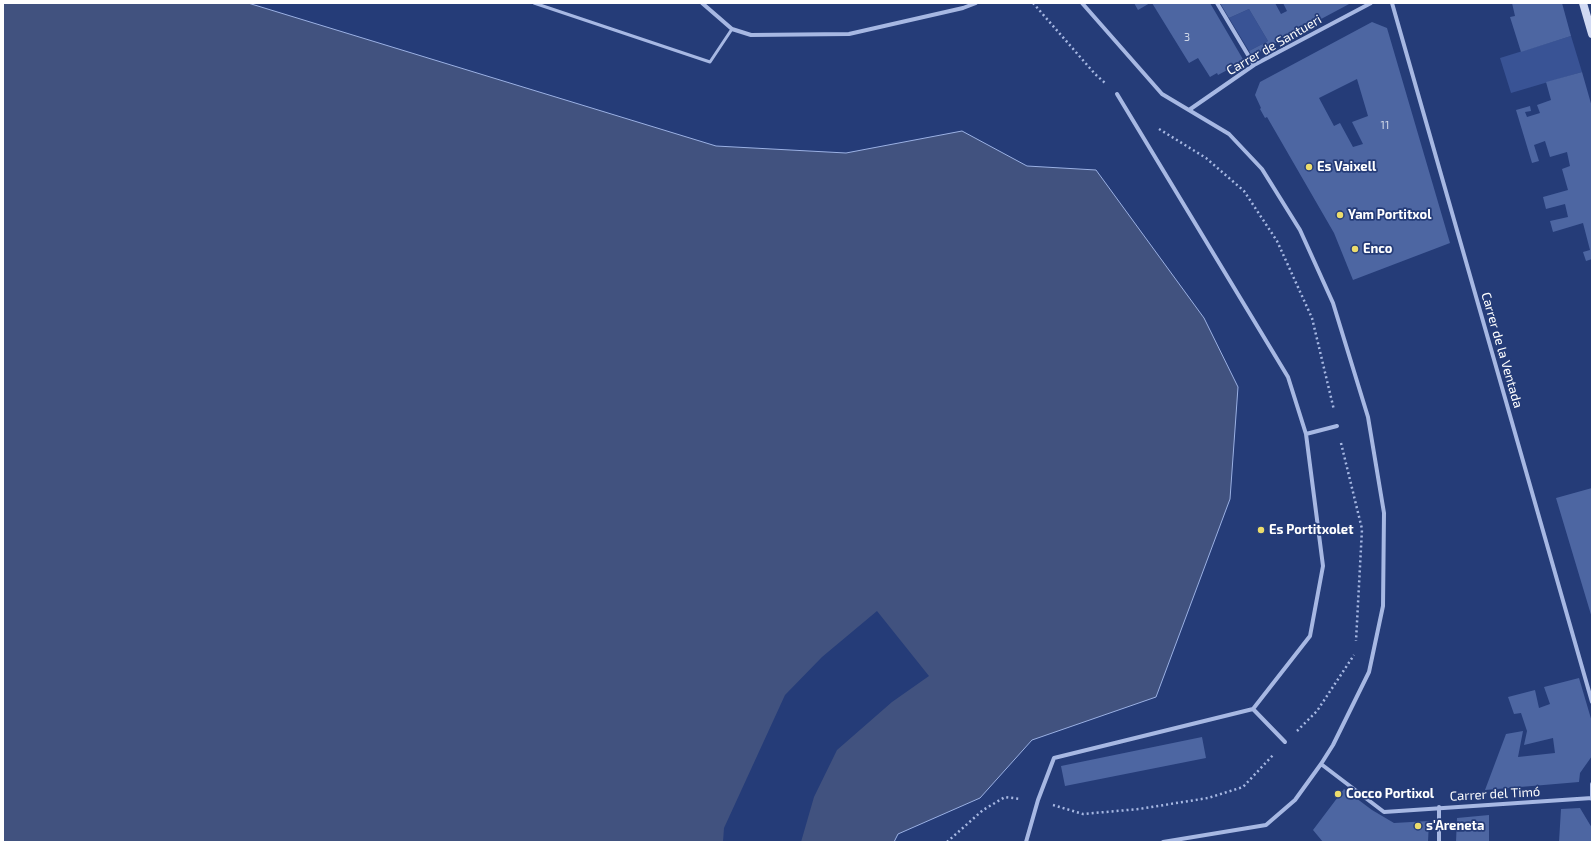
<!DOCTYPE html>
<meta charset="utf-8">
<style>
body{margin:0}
#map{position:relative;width:1595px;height:845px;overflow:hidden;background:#253c78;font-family:"Exo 2",sans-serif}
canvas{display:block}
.frame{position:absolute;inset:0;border:4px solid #fff;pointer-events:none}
</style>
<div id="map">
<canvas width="1595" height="845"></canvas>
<div class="frame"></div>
</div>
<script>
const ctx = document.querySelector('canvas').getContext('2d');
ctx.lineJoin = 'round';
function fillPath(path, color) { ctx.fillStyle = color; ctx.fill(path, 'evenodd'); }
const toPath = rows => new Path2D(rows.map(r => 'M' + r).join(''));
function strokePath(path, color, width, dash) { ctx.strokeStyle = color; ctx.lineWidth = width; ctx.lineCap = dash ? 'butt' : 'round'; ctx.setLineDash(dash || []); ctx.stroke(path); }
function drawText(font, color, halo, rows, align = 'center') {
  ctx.font = font + ' "Exo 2",sans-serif'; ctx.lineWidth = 3.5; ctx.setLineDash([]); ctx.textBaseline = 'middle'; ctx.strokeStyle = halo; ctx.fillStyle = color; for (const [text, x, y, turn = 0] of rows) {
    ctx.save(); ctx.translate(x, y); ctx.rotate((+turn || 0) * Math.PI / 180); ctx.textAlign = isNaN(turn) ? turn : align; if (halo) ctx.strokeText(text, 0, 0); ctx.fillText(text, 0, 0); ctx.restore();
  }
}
fillPath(toPath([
 [1249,9,1268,41,1249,51,1229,18],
 [1571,36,1582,72,1511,93,1500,58]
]), '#395395');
const water = toPath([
 [3,3,248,3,716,146,846,153,962,131,1027,166,1096,170,1204,318,1238,387,1230,499,1156,697,1032,740,980,798,898,834,894,842,3,842,3,3]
]);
fillPath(water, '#41527f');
strokePath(water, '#9bb1e4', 1);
fillPath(toPath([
 [877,611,929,676,892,702,837,750,814,797,801,842,723,842,724,828,785,695,822,657]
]), '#253c78');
fillPath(toPath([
 [1134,3,1150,3,1138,10],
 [1152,3,1210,3,1244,61,1218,75,1217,73,1210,77,1198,58,1189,63],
 [1220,3,1275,3,1281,14,1287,11,1283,3,1351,3,1252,56,1249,51,1268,41,1249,9,1229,18],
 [1512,3,1562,3,1571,36,1521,52,1510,17,1515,16],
 [1372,22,1387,28,1450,243,1353,280,1334,233,1267,117,1265,118,1260,109,1261,108,1255,95,1260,82],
 [1357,79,1368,116,1352,122,1363,144,1353,147,1340,123,1334,126,1319,98],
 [1582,72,1592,107,1592,259,1586,261,1583,252,1590,250,1583,223,1553,232,1550,221,1568,217,1565,204,1546,209,1543,197,1568,190,1562,169,1570,166,1567,152,1550,157,1545,141,1534,145,1539,161,1532,163,1516,110,1530,106,1531,111,1525,112,1527,117,1540,113,1537,105,1551,100,1546,82],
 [1592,488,1592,618,1556,498],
 [1579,678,1592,722,1592,756,1580,773,1579,782,1485,790,1506,734,1523,731,1518,757,1555,753,1553,738,1524,745,1527,731,1521,713,1514,714,1508,697,1535,690,1539,708,1550,704,1544,687],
 [1202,737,1206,758,1065,786,1061,766],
 [1344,789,1372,810,1394,823,1429,821,1428,842,1323,842,1313,830],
 [1580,808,1592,828,1592,842,1559,842,1561,809],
 [1489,815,1489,842,1456,842,1457,818]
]), '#4d66a2');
strokePath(toPath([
 [1033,3,1095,74,1105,83],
 [1159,129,1206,158,1244,191,1277,241,1312,318,1334,410],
 [1341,443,1362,529,1356,641],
 [1297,731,1317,711,1354,655],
 [1053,805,1083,814,1139,809,1208,798,1243,787,1274,754],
 [947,842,983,810,1005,797,1021,799]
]), '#a7b8e3', 2.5, [2, 3]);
strokePath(toPath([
 [534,3,710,62,732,29]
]), '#a7b8e3', 3);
strokePath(toPath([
 [702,3,732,29,751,35,849,34,963,8,976,3],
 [1082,3,1162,94,1229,134,1262,169,1300,230,1333,303,1368,417,1384,513,1383,606,1369,672,1333,745,1321,764,1295,800,1266,825,1163,842],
 [1217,3,1254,65],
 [1392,3,1592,702],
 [1189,110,1254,65,1371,3],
 [1306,434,1337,426],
 [1253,709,1285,742],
 [1321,764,1384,812,1592,798],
 [1592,784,1592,799],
 [1026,842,1038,800,1054,758,1253,709,1310,636,1323,566,1306,434,1288,377,1117,94],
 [1439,842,1439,807]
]), '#a7b8e3', 4);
strokePath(toPath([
 [1583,3,1592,34]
]), '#d0d9f3', 8);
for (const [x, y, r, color] of [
 [1309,167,4,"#ecdc6c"],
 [1340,215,4,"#ecdc6c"],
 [1355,249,4,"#ecdc6c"],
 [1261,530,4,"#ecdc6c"],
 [1338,794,4,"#ecdc6c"],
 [1418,826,4,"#ecdc6c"]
]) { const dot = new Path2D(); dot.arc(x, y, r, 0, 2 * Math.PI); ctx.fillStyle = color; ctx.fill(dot); strokePath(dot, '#253c78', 1.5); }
drawText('11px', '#d2d9e8', null, [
 ["3",1187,37],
 ["11",1385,125]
]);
drawText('13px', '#fff', '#253c78', [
 ["Carrer de Santueri",1274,45,-30],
 ["Carrer de la Ventada",1502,350,74],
 ["Carrer del Timó",1495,794,-3]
]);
drawText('bold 13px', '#fff', '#253c78', [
 ["Es Vaixell",1317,167],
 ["Yam Portitxol",1348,215],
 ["Enco",1363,249],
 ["Es Portitxolet",1269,530],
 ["Cocco Portixol",1346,794],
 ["s'Areneta",1426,826]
], 'left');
</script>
